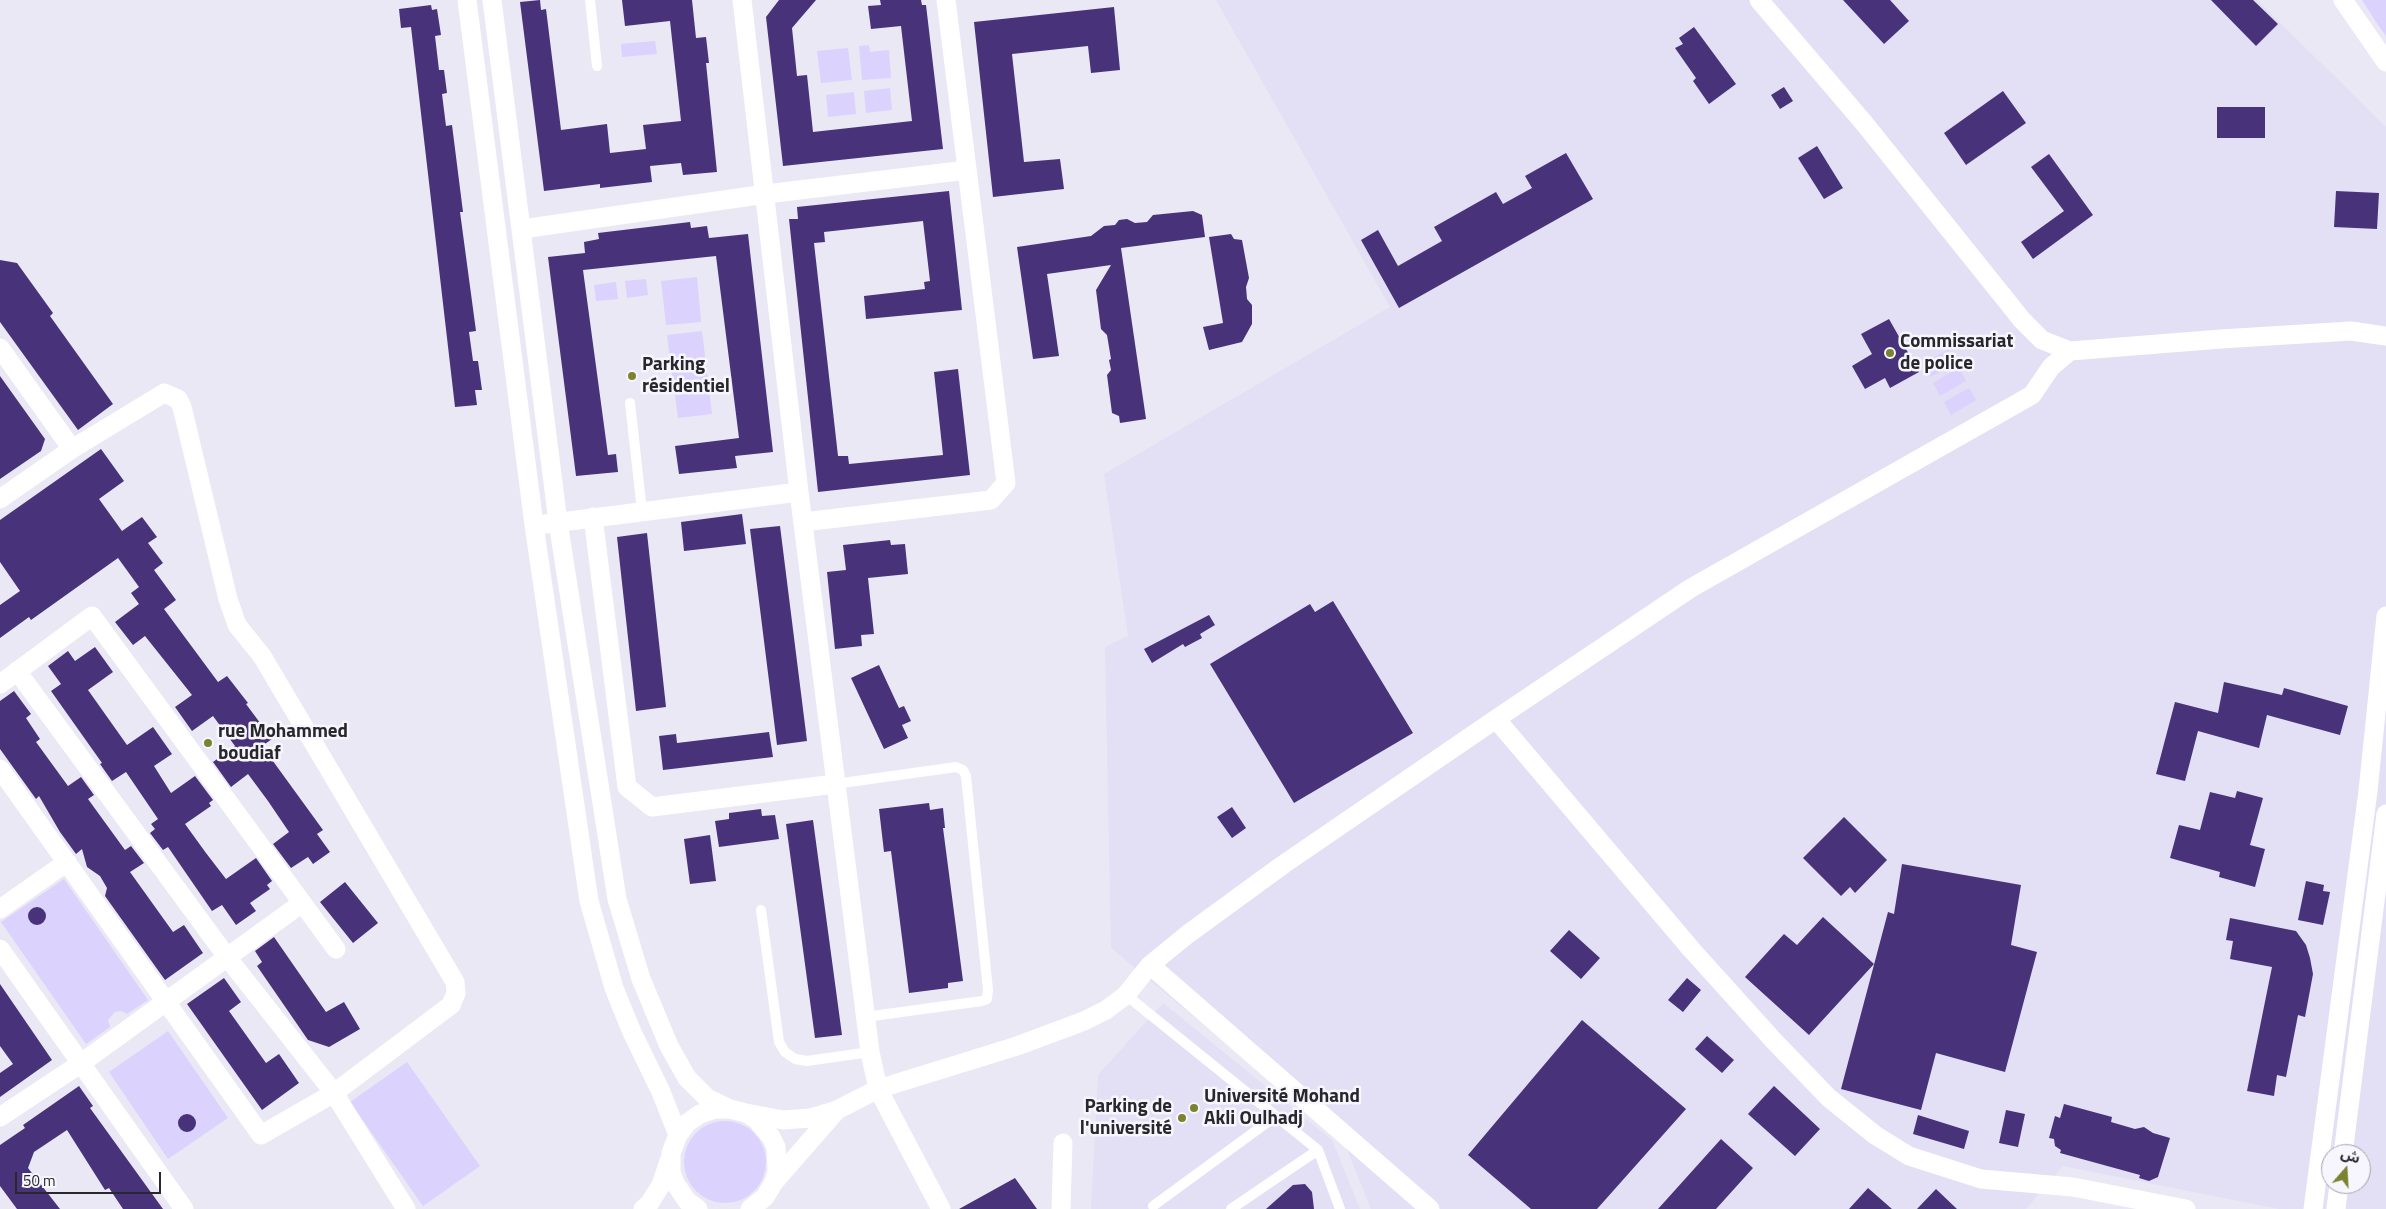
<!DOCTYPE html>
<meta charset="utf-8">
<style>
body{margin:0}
#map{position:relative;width:2386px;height:1209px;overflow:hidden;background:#eae8f5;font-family:"Titillium Web","Noto Sans Arabic",sans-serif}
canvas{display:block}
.north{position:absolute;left:2321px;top:1144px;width:50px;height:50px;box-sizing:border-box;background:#f7f6fe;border:1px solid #a4a3aa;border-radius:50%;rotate:19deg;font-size:14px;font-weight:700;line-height:20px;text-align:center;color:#28272c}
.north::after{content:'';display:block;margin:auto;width:18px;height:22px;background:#7b832e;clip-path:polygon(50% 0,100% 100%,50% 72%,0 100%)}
.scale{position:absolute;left:15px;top:1172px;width:146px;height:22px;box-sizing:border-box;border:2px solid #28272c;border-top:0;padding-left:6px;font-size:15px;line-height:18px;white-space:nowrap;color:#28272c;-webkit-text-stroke:4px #f7f6fe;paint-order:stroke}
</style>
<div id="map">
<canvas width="2386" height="1209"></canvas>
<div class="north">ش</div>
<div class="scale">50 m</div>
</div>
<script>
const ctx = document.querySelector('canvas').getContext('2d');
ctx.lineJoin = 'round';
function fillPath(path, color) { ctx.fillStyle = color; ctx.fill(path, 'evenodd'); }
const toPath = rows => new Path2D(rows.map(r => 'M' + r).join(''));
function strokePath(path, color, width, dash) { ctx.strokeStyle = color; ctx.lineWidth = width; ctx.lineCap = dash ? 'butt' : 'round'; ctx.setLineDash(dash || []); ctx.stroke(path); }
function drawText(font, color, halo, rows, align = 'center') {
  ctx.font = font + ' "Titillium Web",sans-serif'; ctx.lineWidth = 5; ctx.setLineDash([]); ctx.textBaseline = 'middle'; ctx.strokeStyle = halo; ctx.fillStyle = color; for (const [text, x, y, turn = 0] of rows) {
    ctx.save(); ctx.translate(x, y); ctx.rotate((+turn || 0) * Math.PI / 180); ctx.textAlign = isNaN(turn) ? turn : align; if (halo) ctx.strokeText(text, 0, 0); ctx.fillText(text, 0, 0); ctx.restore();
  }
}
fillPath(toPath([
 [1216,0,2257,0,2386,127,2386,1209,2279,1209,2063,1166,2026,1209,1371,1209,1343,1140,1111,948,1105,647,1128,636,1104,474,1390,307],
 [2331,1154,2361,1154,2361,1184,2331,1184],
 [1163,1003,1332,1140,1360,1209,1091,1209,1098,1075]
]), '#e3dff4');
fillPath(toPath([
 [2362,0,2386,0,2386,36,2378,25],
 [655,41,657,54,622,57,621,44],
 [869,45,870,52,889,50,891,78,862,80,859,46],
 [848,48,852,80,821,83,817,51],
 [890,88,892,110,866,113,864,91],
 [854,92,856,114,828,117,826,95],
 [697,277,701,322,666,325,661,281],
 [646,279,648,295,627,298,625,281],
 [616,282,618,299,596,301,594,285],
 [702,331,708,380,673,384,667,335],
 [1948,350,1956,364,1930,377,1922,363],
 [1959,368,1966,381,1940,396,1933,383],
 [1969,388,1976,400,1951,415,1944,402],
 [709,390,712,414,678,418,675,395],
 [64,879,148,1000,127,1014,121,1011,115,1012,108,1020,110,1027,86,1044,1,922],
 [168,1031,228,1118,168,1159,109,1072],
 [407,1062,480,1166,423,1206,350,1102],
 '684 1162a41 41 0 1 1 82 0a41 41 0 1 1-82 0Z'
]), '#dbd2fe');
fillPath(toPath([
 [540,0,541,10,546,9,561,130,607,124,610,153,646,149,643,125,681,121,670,21,625,26,622,0,692,0,696,38,706,37,709,63,706,63,717,172,683,175,681,163,650,166,652,182,600,188,600,184,544,191,520,2],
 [779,0,816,0,792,28,797,76,807,75,813,132,912,121,901,26,871,29,868,6,881,5,880,0,921,0,922,5,926,5,943,149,783,166,766,17],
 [1843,0,1890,0,1909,21,1884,44],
 [2211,0,2253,0,2278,24,2256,46],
 [431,5,432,10,437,9,441,35,435,36,439,70,444,70,447,93,442,94,446,126,452,125,463,212,460,212,476,331,469,332,473,361,478,361,482,390,475,390,477,405,455,407,411,27,401,28,399,9],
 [1114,7,1120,70,1091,73,1088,46,1012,54,1024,162,1060,159,1064,189,993,197,974,22],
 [1694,27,1736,84,1709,104,1693,81,1696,78,1675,48,1683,44,1679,38],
 [1784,87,1793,101,1780,109,1771,95],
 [2003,91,2026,123,1966,165,1944,133],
 [2217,107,2265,107,2265,138,2217,138],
 [1817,146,1843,188,1824,199,1798,158],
 [1566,153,1593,199,1399,308,1361,240,1378,230,1398,266,1442,241,1434,227,1496,192,1503,204,1532,188,1525,176],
 [2049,154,2093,215,2033,259,2021,242,2064,211,2031,167],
 [949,191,962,310,866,319,864,296,925,289,924,282,930,281,923,221,824,232,825,242,814,243,838,456,848,456,849,464,943,455,934,372,958,369,970,475,818,492,789,219,798,219,797,207],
 [2336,191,2379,193,2377,229,2334,227],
 [1193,211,1202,215,1205,237,1121,248,1146,419,1120,423,1119,416,1112,413,1107,375,1111,370,1109,360,1111,359,1107,335,1101,329,1096,290,1111,265,1047,274,1059,356,1033,359,1017,247,1091,236,1104,226,1115,225,1119,220,1127,219,1135,223,1147,222,1153,215],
 [690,222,691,228,707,226,709,238,748,234,773,452,735,456,737,468,679,474,675,446,739,438,716,256,583,270,608,455,616,454,618,472,576,476,548,257,585,253,584,242,599,239,598,233],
 [1231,234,1234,239,1242,240,1249,278,1246,287,1247,299,1252,305,1252,324,1242,342,1209,350,1203,327,1223,323,1209,237],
 [0,260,17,263,53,313,50,316,113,404,78,430,0,322],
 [1889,319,1919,372,1890,388,1885,378,1865,389,1852,366,1872,354,1861,334],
 [0,376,45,439,41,451,0,479],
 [101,449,124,481,99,499,122,531,142,517,157,537,148,543,163,563,154,570,176,600,164,609,218,682,227,676,248,703,246,704,272,739,262,746,323,830,317,834,330,852,313,864,308,857,291,868,273,844,289,832,268,801,248,774,231,787,213,762,235,746,213,716,192,731,175,707,192,695,145,636,133,645,115,622,139,604,131,593,139,587,118,558,31,620,29,617,0,638,0,605,20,591,0,562,0,520],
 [742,514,746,544,684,551,681,522],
 [780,526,807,741,777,745,750,529],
 [647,533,666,707,636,711,617,537],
 [890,540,891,545,905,544,908,574,868,578,874,634,861,635,862,646,835,649,827,572,846,570,843,545],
 [1333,601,1413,733,1294,803,1210,664,1310,604,1315,612],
 [1209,615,1215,625,1200,634,1202,638,1185,647,1183,644,1152,663,1144,649],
 [95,647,113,672,88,690,127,745,153,727,172,754,154,766,171,793,195,776,213,800,209,803,211,806,185,824,206,853,226,879,256,858,272,881,267,885,270,889,250,903,256,911,236,925,222,905,212,911,168,847,163,850,150,833,155,829,151,824,158,819,126,772,112,781,100,764,102,763,51,691,61,684,48,666,68,651,75,661],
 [879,665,899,708,904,706,911,721,902,725,908,738,884,749,851,678],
 [2224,682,2282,695,2284,688,2348,706,2340,735,2267,715,2259,748,2198,731,2185,781,2156,774,2175,702,2218,713],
 [14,691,31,714,26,718,40,739,36,742,68,786,81,777,94,795,88,799,125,850,131,846,144,863,130,872,173,932,184,925,203,953,165,980,105,896,107,888,100,876,87,867,82,849,76,854,60,832,39,796,36,799,0,749,0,701],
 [769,732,773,757,663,770,659,736,676,734,677,743],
 [2237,791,2263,798,2250,845,2265,849,2255,887,2219,877,2220,872,2170,858,2179,825,2200,830,2210,792,2235,798],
 [929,803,930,810,943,808,945,828,943,828,963,981,948,983,948,988,909,993,891,851,884,852,879,809],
 [1232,807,1246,828,1232,838,1217,817],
 [761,809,762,816,775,815,779,839,719,847,715,821,729,819,729,813],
 [1844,817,1887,860,1855,893,1850,887,1841,896,1803,858],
 [813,820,842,1035,815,1038,786,824],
 [710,835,716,881,690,884,684,839],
 [1902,864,2021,885,2011,945,2037,952,2005,1072,1936,1053,1921,1110,1841,1089,1888,912,1894,914],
 [2306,881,2324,885,2323,891,2330,892,2323,925,2298,920],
 [345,882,378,923,353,943,320,902],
 '28 916a9 9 0 1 1 18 0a9 9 0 1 1-18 0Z',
 [1823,917,1874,964,1809,1035,1745,977,1784,934,1797,945],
 [2230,918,2296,931,2306,945,2310,958,2313,974,2305,1017,2298,1015,2286,1077,2277,1075,2274,1096,2247,1091,2272,967,2230,959,2233,941,2226,940],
 [1569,930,1600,958,1581,979,1550,951],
 [274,937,326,1012,344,1002,360,1029,329,1047,308,1040,257,966,262,962,255,951],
 [224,978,241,1002,229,1011,266,1063,279,1054,299,1083,262,1110,187,1004],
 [1687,978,1701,990,1683,1012,1668,1000],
 [0,984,52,1060,0,1097,0,1073,13,1064,0,1046],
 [1582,1020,1686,1109,1597,1209,1531,1209,1468,1155],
 [1707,1036,1734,1060,1722,1073,1695,1049],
 [79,1086,93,1106,90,1108,163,1209,123,1209,109,1188,105,1190,67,1130,34,1152,28,1168,60,1209,17,1209,0,1186,0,1145,25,1128,23,1125],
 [1774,1086,1820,1129,1795,1156,1748,1114],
 [2064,1104,2112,1117,2111,1122,2135,1129,2144,1127,2153,1133,2170,1138,2158,1177,2149,1181,2139,1178,2140,1175,2060,1153,2061,1150,2055,1146,2054,1139,2049,1138,2055,1116,2060,1118],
 [2006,1110,2025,1114,2018,1147,1999,1143],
 '178 1123a9 9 0 1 1 18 0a9 9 0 1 1-18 0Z',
 [1918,1115,1969,1131,1964,1149,1913,1134],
 [1721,1139,1753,1168,1716,1209,1658,1209],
 [1015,1178,1037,1209,959,1209],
 [1305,1184,1312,1192,1314,1209,1266,1209,1293,1185],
 [1868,1188,1892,1209,1849,1209],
 [1936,1189,1957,1209,1917,1209]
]), '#483279');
strokePath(toPath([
 [590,0,597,66],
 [630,403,642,511],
 [835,784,956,767,963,770,966,776,988,990,987,999,982,1001,865,1017],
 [761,910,779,1042,785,1052,795,1059,807,1061,870,1052],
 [1126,995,1318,1150,1340,1209],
 [1153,1206,1276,1116],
 [1231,1209,1318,1150]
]), '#fff', 10);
strokePath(toPath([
 [467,0,534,525,589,901,614,988,631,1030,661,1092,678,1135],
 [492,0,558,522,617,899,641,979,669,1046,687,1078,707,1098,730,1109],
 [742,0,799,492,870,1052,878,1089,941,1209],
 [1759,0,1864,123,2022,320,2042,340,2070,351,2221,339,2351,331,2386,336],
 [2343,0,2386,62],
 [522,229,766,194,967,170],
 [0,348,72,449],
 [0,499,72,449,164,393,178,399,182,407,228,599,237,625,262,656,455,982,456,993,451,1005,334,1093,261,1135,0,769],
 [593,517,627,787,652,807,835,784],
 [803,522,991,500,1006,483,946,0],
 [545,524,799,492],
 [17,671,227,957,334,1093,406,1209],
 [0,684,92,616,336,949],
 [1496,719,1691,949,1774,1041,1829,1098,1875,1135,1909,1156,1981,1179,2073,1187,2186,1209],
 [0,909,67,862],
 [0,949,184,1209],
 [1150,965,1430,1209],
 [746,1113,783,1120,810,1118,837,1110,878,1089,1017,1046,1084,1021,1106,1010,1126,995,1150,965,1188,934,1284,864,1496,719,1691,588,2032,395,2051,367,2070,351],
 [0,1117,80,1064,302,903],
 [2343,1154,2386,814],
 [775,1181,837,1110],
 [643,1209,649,1204,661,1185,669,1161],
 [698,1209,687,1201,675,1183,671,1172,671,1153,678,1135,687,1123,700,1114,715,1109,730,1109,746,1113,756,1119,771,1137,776,1147,777,1171,774,1182,765,1197,750,1209],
 [1061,1209,1063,1143],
 [2313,1209,2368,791,2386,616],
 [2336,1209,2339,1184]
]), '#fff', 19);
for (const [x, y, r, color] of [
 [1890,353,5,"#7b832e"],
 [632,376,5,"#7b832e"],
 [208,743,5,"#7b832e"],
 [1194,1108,5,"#7b832e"],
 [1182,1118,5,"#7b832e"]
]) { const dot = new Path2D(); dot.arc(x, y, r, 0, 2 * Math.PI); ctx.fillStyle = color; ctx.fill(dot); strokePath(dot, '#f7f6fe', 2); }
drawText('bold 19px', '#28272c', '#f7f6fe', [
 ["Commissariat",1900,342],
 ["de police",1900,364],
 ["Parking",642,365],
 ["résidentiel",642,387],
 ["rue Mohammed",218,732],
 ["boudiaf",218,754],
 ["Université Mohand",1204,1097],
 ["Akli Oulhadj",1204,1119],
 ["Parking de",1172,1107,"right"],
 ["l'université",1172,1129,"right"]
], 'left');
</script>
